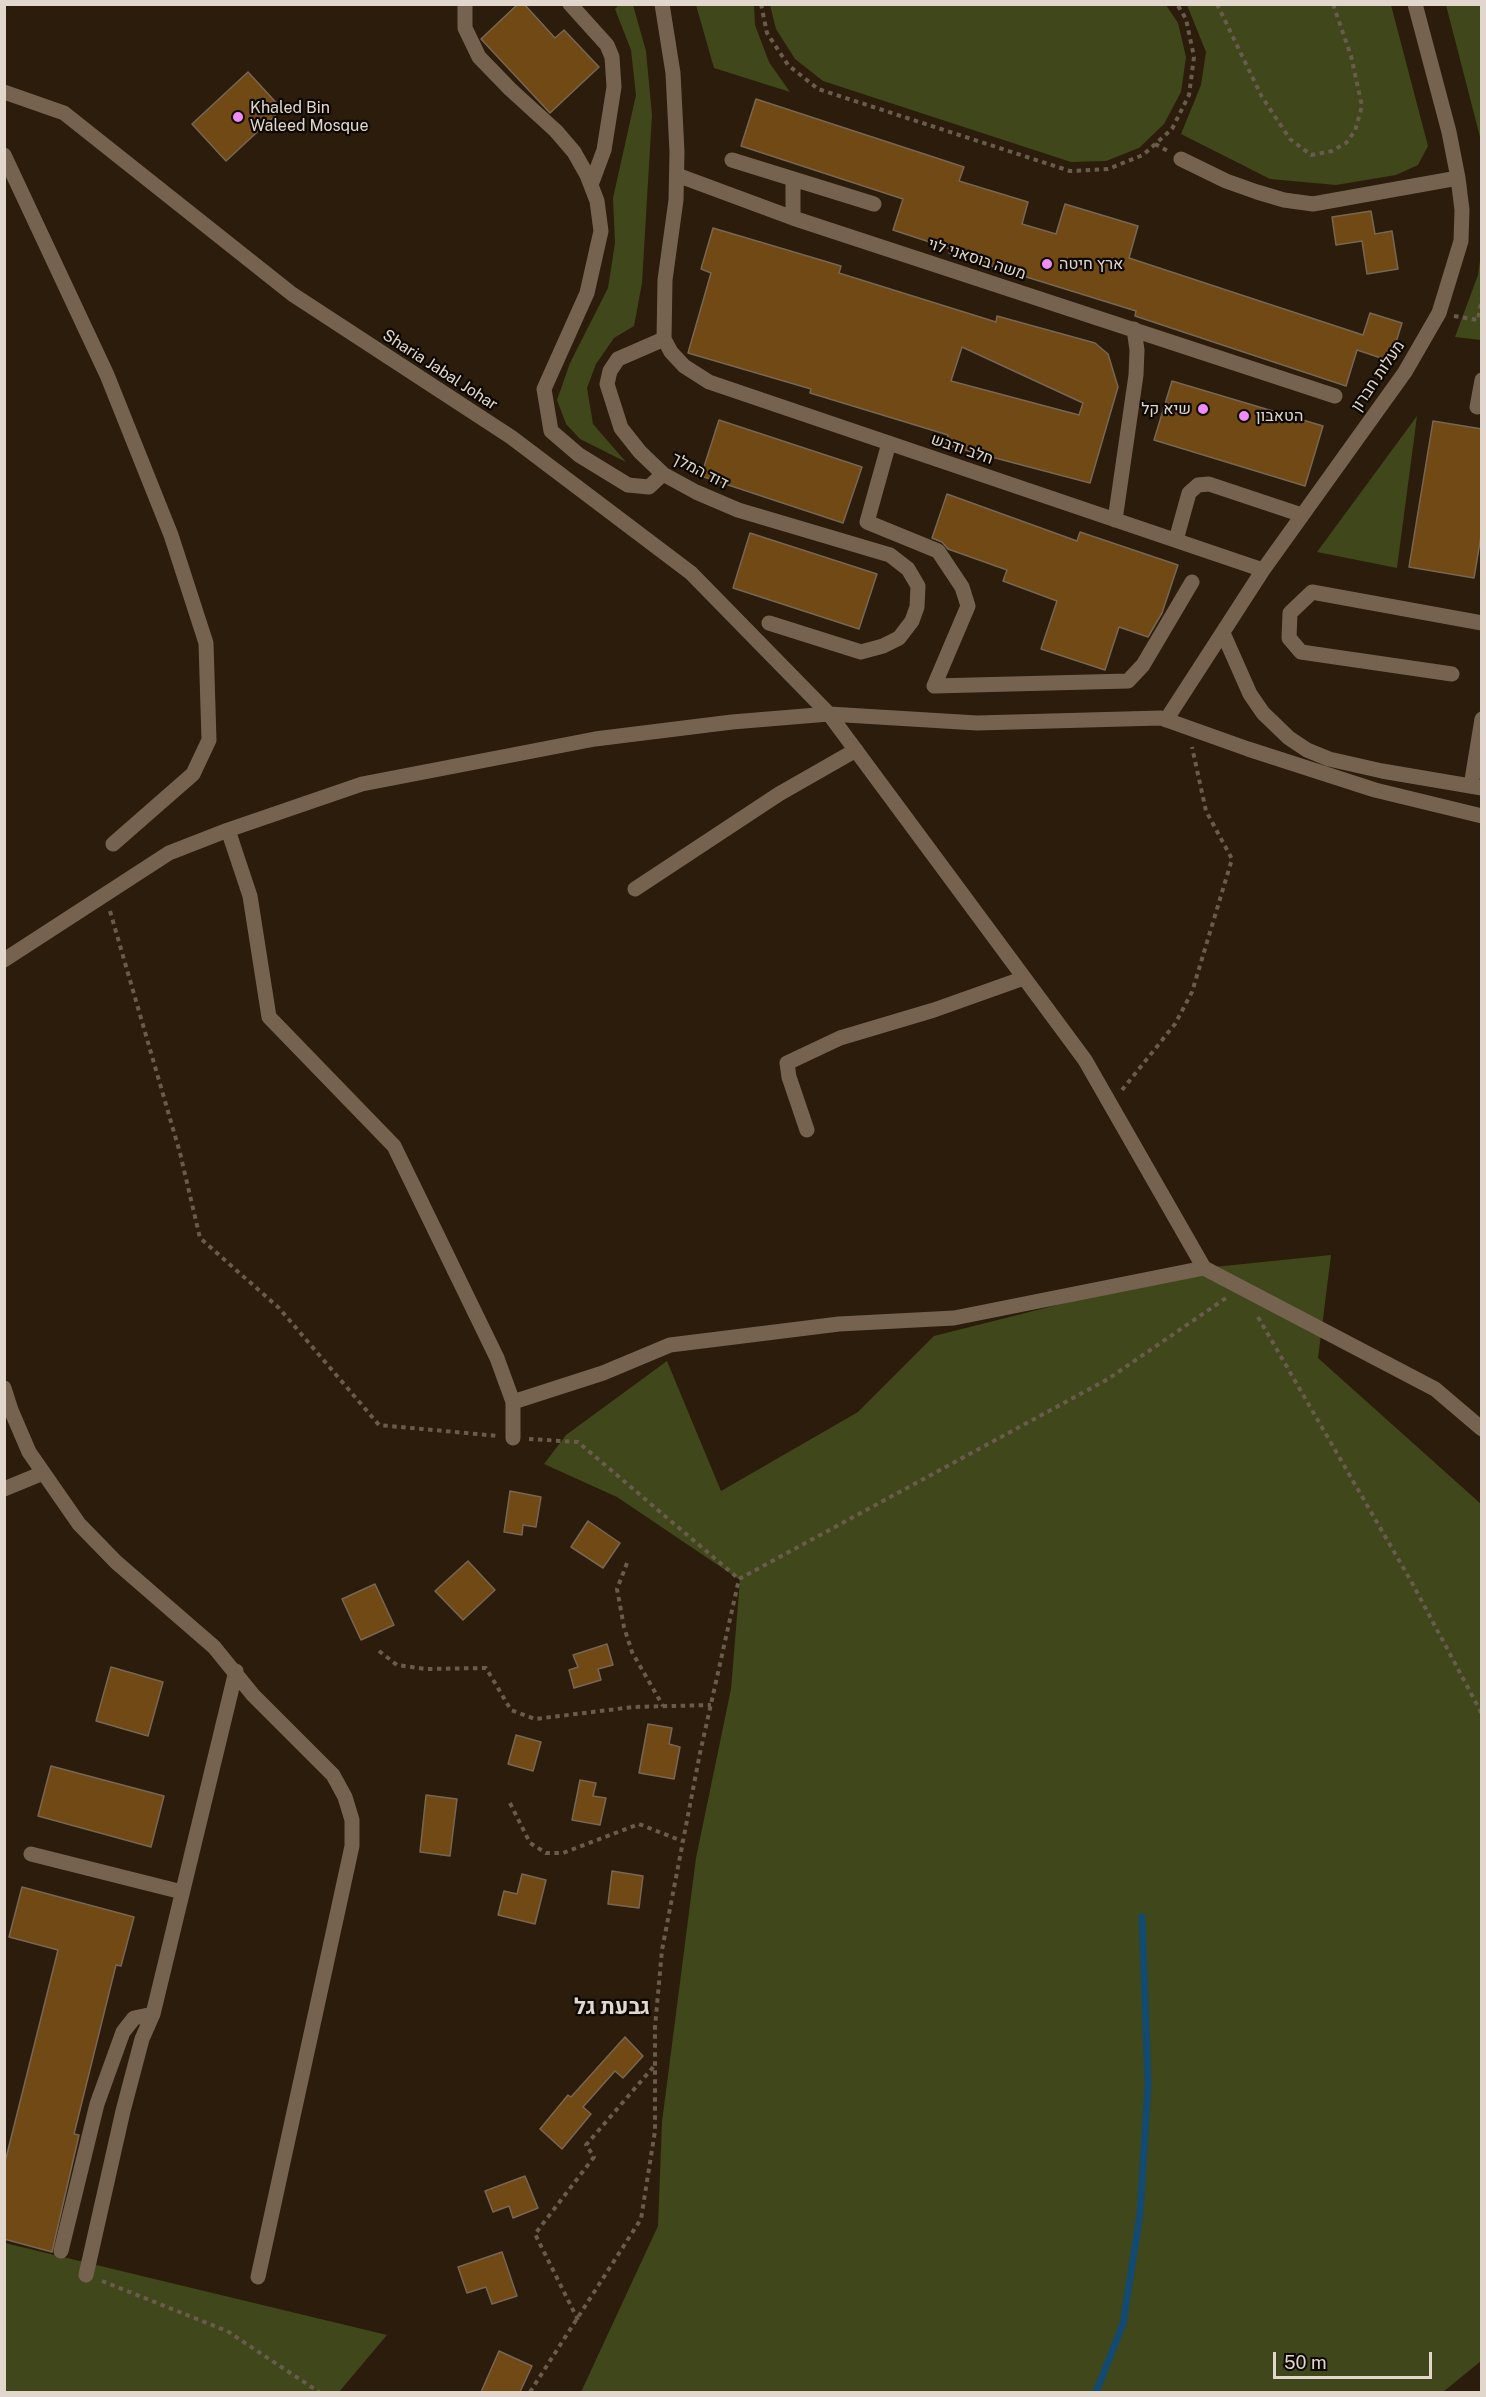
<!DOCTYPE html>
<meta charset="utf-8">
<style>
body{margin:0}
#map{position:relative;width:1486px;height:2397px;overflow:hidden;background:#2b1c0b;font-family:"Public Sans",sans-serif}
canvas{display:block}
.frame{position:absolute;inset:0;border:6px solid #e1d7cd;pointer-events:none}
.scale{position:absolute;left:1273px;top:2352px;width:159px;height:27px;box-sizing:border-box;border:3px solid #e1d7cd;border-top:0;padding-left:8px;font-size:18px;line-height:21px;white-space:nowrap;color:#e1d7cd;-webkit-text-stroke:4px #0e0803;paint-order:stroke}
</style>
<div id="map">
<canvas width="1486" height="2397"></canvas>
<div class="frame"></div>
<div class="scale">50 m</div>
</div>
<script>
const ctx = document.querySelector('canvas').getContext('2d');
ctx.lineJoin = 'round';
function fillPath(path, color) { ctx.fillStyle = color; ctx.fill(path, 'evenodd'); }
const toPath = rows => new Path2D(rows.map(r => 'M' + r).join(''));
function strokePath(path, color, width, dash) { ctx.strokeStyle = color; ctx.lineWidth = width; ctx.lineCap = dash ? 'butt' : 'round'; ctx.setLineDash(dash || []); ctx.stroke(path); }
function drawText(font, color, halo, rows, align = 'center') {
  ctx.font = font + ' "Public Sans",Heebo,sans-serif'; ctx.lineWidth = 4.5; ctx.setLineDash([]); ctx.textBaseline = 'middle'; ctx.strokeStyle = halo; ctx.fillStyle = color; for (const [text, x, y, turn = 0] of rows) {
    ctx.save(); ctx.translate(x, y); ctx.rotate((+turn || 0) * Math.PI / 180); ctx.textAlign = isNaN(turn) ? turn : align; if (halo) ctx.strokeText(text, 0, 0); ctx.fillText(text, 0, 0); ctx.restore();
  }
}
fillPath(toPath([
 [619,5,633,5,646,51,652,115,642,283,634,326,614,338,596,364,587,388,593,424,626,462,580,439,566,424,557,400,570,363,608,288,615,243,613,198,636,95,631,50,615,9],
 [696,5,754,5,755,25,769,62,790,92,714,68],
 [770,5,1166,5,1178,23,1186,57,1181,92,1164,124,1139,148,1106,161,1071,162,823,81,795,59,776,29],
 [1391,5,1428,146,1418,165,1396,175,1336,185,1270,179,1181,134,1201,85,1206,52,1187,5],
 [1446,5,1481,5,1481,145,1480,137],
 [1481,253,1481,340,1455,337,1478,275],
 [1417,416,1397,568,1317,552],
 [1331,1255,1318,1358,1481,1504,1481,2361,1443,2392,581,2392,658,2226,662,2122,696,1858,731,1689,740,1580,617,1497,544,1464,566,1435,667,1361,721,1491,858,1412,934,1336,1204,1268],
 [5,2243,387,2335,339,2392,5,2392]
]), '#40471b');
strokePath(toPath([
 [1096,2392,1123,2324,1140,2214,1148,2084,1142,1917]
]), '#134a6f', 7);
const building = toPath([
 [518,4,524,4,555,38,564,30,599,67,550,113,481,39,518,4],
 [248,72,282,109,226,161,192,124,248,72],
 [756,99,964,167,959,181,1028,202,1022,224,1056,234,1065,204,1138,226,1129,258,1363,335,1370,313,1402,323,1390,361,1357,350,1346,386,1135,316,1136,311,949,253,951,249,893,230,903,199,741,146,756,99],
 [1371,211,1375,234,1392,231,1398,269,1367,274,1362,241,1336,245,1332,217,1371,211],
 [713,228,841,266,839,273,996,322,997,316,1095,343,1108,354,1118,387,1090,483,946,445,948,435,810,393,811,389,688,353,711,273,701,269,713,228],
 [962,347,1083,403,1079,415,951,381,962,347],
 [1172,381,1323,426,1305,486,1154,440,1172,381],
 [719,420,862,467,843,523,701,476,719,420],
 [1433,421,1482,429,1482,530,1474,578,1409,567,1433,421],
 [947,494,1077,541,1080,532,1178,565,1162,613,1148,637,1119,627,1105,670,1041,649,1057,601,1003,581,1007,570,948,549,942,542,932,538,947,494],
 [750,533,877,574,859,629,733,588,750,533],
 [510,1491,541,1497,536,1527,523,1525,522,1535,504,1532,510,1491],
 [588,1521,620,1543,603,1568,571,1547,588,1521],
 [468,1561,495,1590,463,1620,435,1591,468,1561],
 [375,1584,394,1625,361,1640,342,1599,375,1584],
 [607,1644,613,1665,598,1669,601,1680,574,1688,569,1670,578,1667,573,1655,607,1644],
 [111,1667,163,1682,148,1736,96,1721,111,1667],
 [648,1724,672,1728,669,1744,680,1747,674,1779,639,1773,648,1724],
 [516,1735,541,1742,533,1771,508,1764,516,1735],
 [51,1766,164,1796,151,1847,38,1816,51,1766],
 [580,1780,596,1783,593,1796,606,1798,600,1825,572,1820,580,1780],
 [426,1795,457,1799,450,1856,420,1852,426,1795],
 [612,1871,643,1876,639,1908,608,1904,612,1871],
 [522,1874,546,1880,535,1924,498,1915,504,1891,517,1894,522,1874],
 [22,1887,134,1917,121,1966,116,1965,74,2134,79,2135,52,2252,4,2239,4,2166,58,1950,9,1937,22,1887],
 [625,2037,643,2056,623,2078,615,2071,583,2107,591,2114,562,2149,540,2129,568,2095,571,2097,625,2037],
 [525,2176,538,2208,513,2218,509,2206,493,2212,485,2191,525,2176],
 [502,2252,517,2296,492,2304,486,2287,467,2293,458,2267,502,2252],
 [499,2351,532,2366,520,2392,481,2392,499,2351]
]);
fillPath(building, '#714915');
strokePath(building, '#786654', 1.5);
strokePath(toPath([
 [761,4,767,33,788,65,818,89,1070,171,1108,169,1143,155,1172,129,1189,95,1194,57,1186,19,1177,4],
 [1217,4,1262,97,1290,139,1311,155,1332,151,1346,143,1355,131,1362,106,1351,56,1333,4],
 [1155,144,1168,151],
 [1454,316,1478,320,1482,297],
 [110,911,180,1153,200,1238,279,1308,379,1425,498,1436],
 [1122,1090,1175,1024,1192,992,1232,859,1206,811,1192,747],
 [1258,1317,1411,1581,1482,1714],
 [529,1439,578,1442,739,1579],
 [627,1563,617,1589,624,1627,632,1652,663,1706],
 [379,1651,397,1665,426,1669,486,1668,511,1710,535,1719,633,1707,711,1705],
 [510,1803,530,1843,546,1853,563,1853,639,1824,682,1841],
 [102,2281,227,2331,319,2392],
 [578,2320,535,2234,594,2157,586,2145,655,2065],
 [530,2392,641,2219,655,2131,655,2027,662,1950,700,1753,739,1579,1108,1379,1226,1298]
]), '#695c4d', 4, [4.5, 4.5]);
strokePath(toPath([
 [465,4,465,28,479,57,510,89,556,131,574,152,587,175,597,201,601,231,587,293,544,389,551,431,579,455,628,485,649,487,663,474],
 [570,4,607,45,612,57,614,87,604,150,591,185],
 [662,4,673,73,677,152,676,200,665,280,664,339,618,359,610,371,607,384,621,428,640,452,663,474,696,492,738,510,890,555,908,569,918,586,917,607,912,621,899,638,883,646,861,652,769,623],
 [4,92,64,113,292,294,511,437,691,573,829,714,1085,1060,1204,1268,1435,1389,1482,1429],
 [4,155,107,375,171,535,206,643,209,740,193,774,113,844],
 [1181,159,1226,181,1257,192,1284,200,1313,204,1458,178],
 [732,160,874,204],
 [677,175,793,218,1335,396],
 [793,218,793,179],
 [664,339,671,352,684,366,709,382,1263,570],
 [1477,407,1482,380],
 [889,443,867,522,938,551,962,587,968,606,934,686,1128,681,1143,665,1192,582],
 [1115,520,1136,375,1137,350,1134,329],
 [1176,540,1189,493,1198,485,1209,484,1302,515],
 [1223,633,1250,694,1263,713,1289,738,1307,750,1329,759,1382,771,1482,788],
 [1452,674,1301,652,1289,638,1290,613,1312,592,1482,623],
 [1166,720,1263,570,1405,372,1439,313,1461,241,1462,210,1458,178,1449,132,1415,4],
 [1471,786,1482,719],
 [228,830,250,896,269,1017,394,1146,497,1358,513,1402,513,1438],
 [635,889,779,794,856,750],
 [4,960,169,853,228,830,362,784,595,739,732,722,829,714,977,723,1161,718,1248,749,1375,790,1482,816],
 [807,1130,789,1077,787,1063,840,1038,934,1010,1024,978],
 [4,1388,11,1410,29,1452,79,1524,116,1562,214,1647,253,1695,333,1775,345,1797,352,1820,352,1846,258,2277],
 [513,1402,603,1373,670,1345,839,1324,954,1318,1204,1268],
 [4,1489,43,1473],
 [31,1854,182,1892],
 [61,2251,97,2104,123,2032,134,2018,153,2014],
 [86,2275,123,2111,142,2039,153,2014,236,1671]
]), '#75634f', 15);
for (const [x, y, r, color] of [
 [238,117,6,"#ee8cf9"],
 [1047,264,6,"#ee8cf9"],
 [1203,409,6,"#ee8cf9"],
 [1244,416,6,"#ee8cf9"]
]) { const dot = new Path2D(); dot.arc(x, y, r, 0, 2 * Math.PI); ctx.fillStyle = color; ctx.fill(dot); strokePath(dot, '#0e0803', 2); }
drawText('16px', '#e1d7cd', '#0e0803', [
 ["Khaled Bin",250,108],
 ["Waleed Mosque",250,126],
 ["ארץ חיטה",1059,264],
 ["שיא קל",1191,409,"right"],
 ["הטאבון",1256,416]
], 'left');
drawText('16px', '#e1d7cd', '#0e0803', [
 ["משה בוסאני לוי",977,259,18],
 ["Sharia Jabal Johar",440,370,33],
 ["מעלות חברון",1378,376,-56],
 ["חלב ודבש",962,449,19],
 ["דוד המלך",700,471,27]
]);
drawText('bold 22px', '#e1d7cd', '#0e0803', [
 ["גבעת גל",612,2007]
]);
</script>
